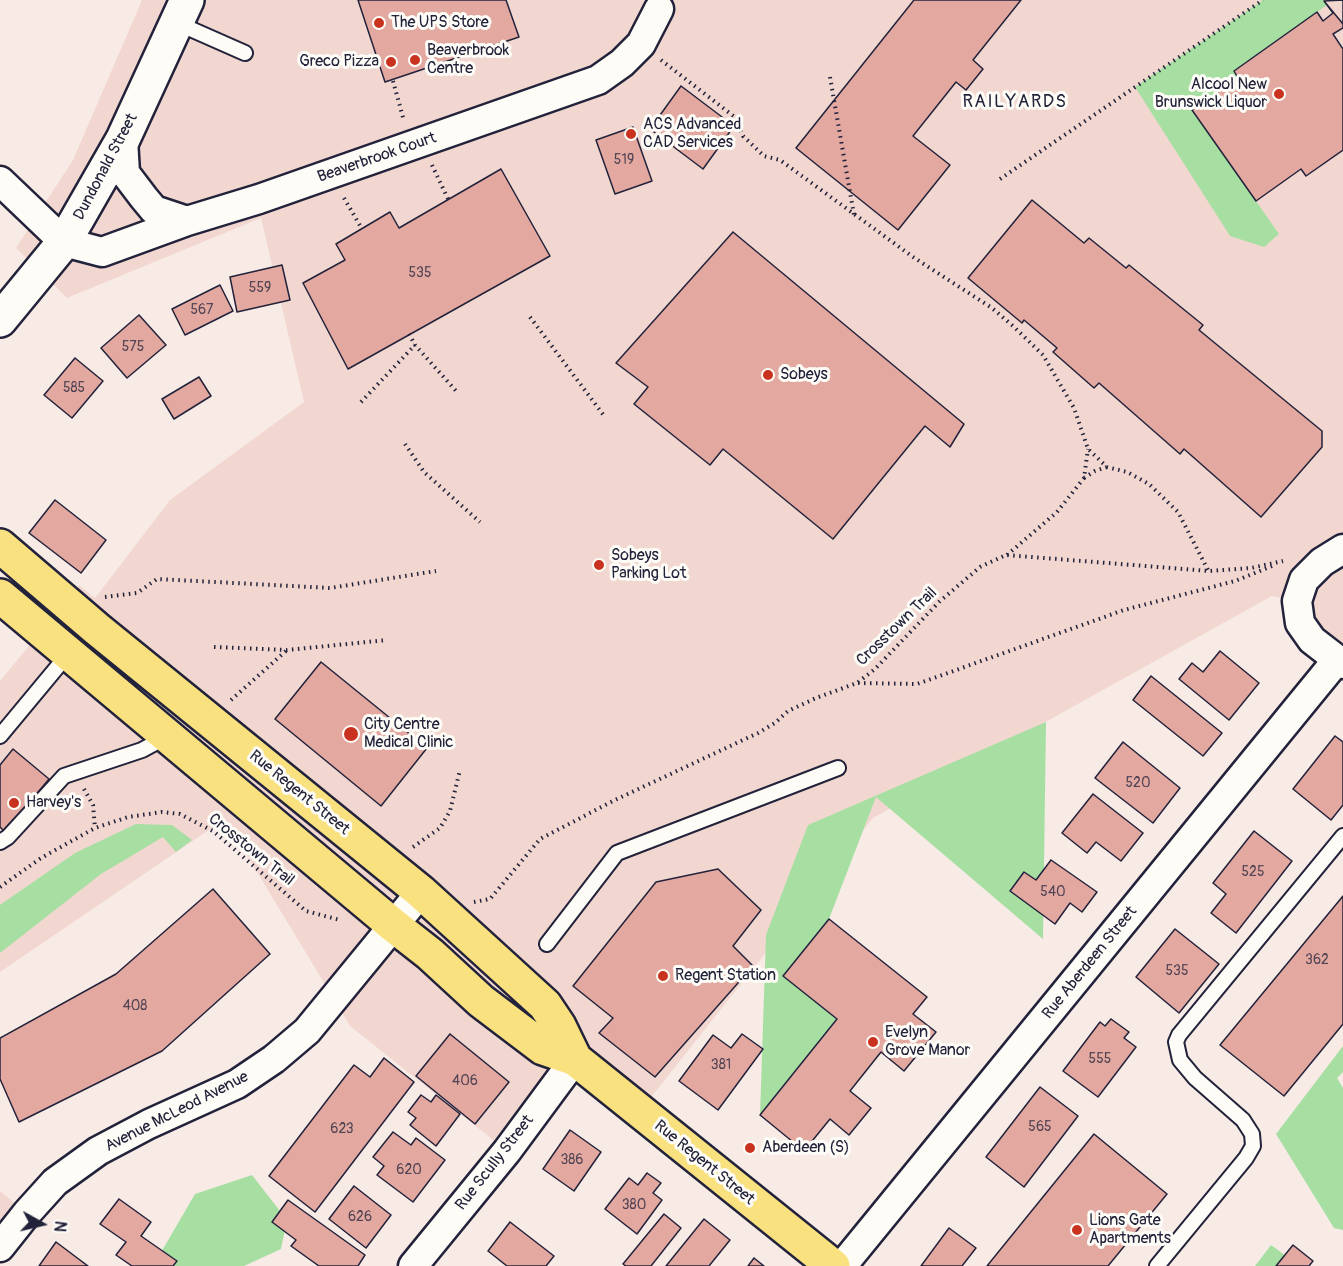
<!DOCTYPE html>
<style>
body{margin:0}
#map{position:relative;width:1343px;height:1266px;overflow:hidden;background:#f8ebe6;font-family:Pangolin,sans-serif}
canvas{display:block}
.north{position:absolute;left:12px;top:1194px;width:60px;height:60px;-webkit-text-stroke:4px #fdfcf7;paint-order:stroke;rotate:98deg;font-size:16px;font-weight:700;line-height:24px;text-align:center;color:#22223b}
.north::after{content:'';display:block;margin:auto;width:21px;height:27px;background:#22223b;clip-path:polygon(50% 0,100% 100%,50% 72%,0 100%)}
</style>
<div id="map">
<canvas width="1343" height="1266"></canvas>
<div class="north">N</div>
</div>
<script>
const ctx = document.querySelector('canvas').getContext('2d');
ctx.lineJoin = 'round';
function fillPath(path, color) { ctx.fillStyle = color; ctx.fill(path, 'evenodd'); }
const toPath = rows => new Path2D(rows.map(r => 'M' + r).join(''));
function strokePath(path, color, width, dash) { ctx.strokeStyle = color; ctx.lineWidth = width; ctx.lineCap = dash ? 'butt' : 'round'; ctx.setLineDash(dash || []); ctx.stroke(path); }
function drawText(font, color, halo, rows, align = 'center') {
  ctx.font = font + ' Pangolin,sans-serif'; ctx.lineWidth = 6; ctx.setLineDash([]); ctx.textBaseline = 'middle'; ctx.strokeStyle = halo; ctx.fillStyle = color; for (const [text, x, y, turn = 0] of rows) {
    ctx.save(); ctx.translate(x, y); ctx.rotate((+turn || 0) * Math.PI / 180); ctx.textAlign = isNaN(turn) ? turn : align; if (halo) ctx.strokeText(text, 0, 0); ctx.fillText(text, 0, 0); ctx.restore();
  }
}
fillPath(toPath([
 [142,0,1343,0,1343,664,1297,601,1272,596,873,818,640,1111,575,1060,507,1151,350,1026,225,819,0,972,0,681,79,585,95,598,170,500,304,402,261,218,67,298,16,248,73,160],
 [0,1191,27,1213,0,1247]
]), '#f2d7d1');
fillPath(toPath([
 [1263,0,1325,0,1327,5,1234,71,1238,78,1192,110,1279,234,1264,247,1230,236,1135,87],
 [1046,722,1043,939,876,797,829,919,783,976,837,1019,760,1115,766,935,808,825],
 [136,824,172,825,192,840,176,852,163,837,101,874,0,953,0,905,75,853],
 [1343,1046,1343,1072,1337,1078,1343,1088,1343,1230,1334,1228,1276,1134],
 [252,1175,287,1220,281,1249,244,1266,153,1266,195,1194],
 [1271,1245,1300,1266,1255,1266]
]), '#a7dfa3');
const building = toPath([
 [358,0,506,0,519,37,385,82,358,0],
 [914,0,1021,0,973,60,983,69,966,90,956,82,913,136,950,165,898,230,796,148,914,0],
 [1343,0,1343,28,1333,34,1343,49,1343,150,1306,176,1301,169,1256,201,1192,110,1238,78,1234,71,1317,12,1323,21,1333,13,1324,1,1343,0],
 [1343,0,1343,24,1324,1,1343,0],
 [681,86,734,126,703,169,650,129,681,86],
 [633,127,652,181,615,194,596,140,633,127],
 [501,169,550,256,348,369,303,283,345,260,336,244,390,212,399,228,501,169],
 [1032,200,1084,243,1089,238,1126,268,1129,265,1203,325,1199,330,1322,431,1322,447,1261,517,1184,449,1180,454,1099,383,1094,388,1053,352,1057,348,1024,320,1022,323,968,278,1032,200],
 [733,232,964,424,950,447,925,426,833,539,723,449,710,465,634,404,648,387,616,363,733,232],
 [282,265,290,300,237,312,230,277,282,265],
 [220,285,233,311,185,335,172,309,220,285],
 [139,315,166,345,127,378,101,348,139,315],
 [75,358,103,381,72,418,44,395,75,358],
 [199,377,211,396,174,419,162,399,199,377],
 [55,500,106,540,81,573,29,533,55,500],
 [1220,651,1259,683,1229,720,1179,679,1192,663,1203,672,1220,651],
 [321,662,427,748,381,806,275,719,321,662],
 [1151,676,1222,733,1203,756,1133,700,1151,676],
 [1335,736,1343,742,1343,805,1331,820,1293,789,1335,736],
 [1123,742,1180,788,1153,823,1095,778,1123,742],
 [13,749,49,779,5,832,0,827,0,765,13,749],
 [1093,794,1143,833,1121,861,1096,842,1087,853,1062,833,1093,794],
 [1254,831,1292,861,1236,933,1211,913,1226,894,1213,883,1254,831],
 [1051,860,1097,892,1082,912,1070,903,1055,924,1010,891,1024,872,1036,880,1051,860],
 [718,869,761,910,733,946,753,966,655,1077,599,1033,613,1018,573,986,656,882,718,869],
 [213,889,270,954,162,1051,19,1122,0,1079,0,1038,116,974,213,889],
 [1343,896,1343,1024,1284,1096,1220,1045,1343,896],
 [829,919,927,997,913,1014,936,1032,904,1071,881,1052,850,1091,871,1108,849,1135,830,1119,804,1151,760,1115,837,1019,783,976,829,919],
 [1175,929,1219,964,1179,1013,1136,977,1175,929],
 [1111,1019,1129,1032,1124,1038,1136,1047,1098,1097,1063,1071,1100,1022,1105,1026,1111,1019],
 [450,1034,509,1082,475,1124,416,1076,450,1034],
 [742,1034,763,1049,718,1110,679,1081,713,1035,731,1048,742,1034],
 [384,1058,414,1082,315,1212,269,1176,354,1065,370,1077,384,1058],
 [1040,1087,1078,1116,1024,1187,986,1157,1040,1087],
 [421,1095,431,1102,436,1095,460,1114,436,1146,410,1125,416,1118,408,1112,421,1095],
 [570,1130,601,1152,574,1191,543,1169,570,1130],
 [393,1132,411,1145,416,1138,445,1160,413,1202,377,1175,384,1166,373,1157,393,1132],
 [1094,1134,1167,1194,1108,1266,987,1266,1094,1134],
 [647,1173,661,1183,653,1193,662,1200,637,1234,605,1209,629,1178,638,1185,647,1173],
 [354,1186,391,1215,366,1248,329,1219,354,1186],
 [119,1199,151,1222,141,1236,177,1261,173,1266,132,1266,116,1255,126,1242,100,1224,119,1199],
 [288,1200,365,1255,358,1266,319,1266,291,1246,296,1240,272,1222,288,1200],
 [664,1214,681,1228,651,1266,626,1266,623,1264,664,1214],
 [704,1219,730,1240,709,1266,666,1266,704,1219],
 [510,1222,554,1256,546,1266,507,1266,488,1251,510,1222],
 [949,1228,976,1248,962,1266,921,1266,949,1228],
 [56,1242,88,1266,39,1266,56,1242],
 [1293,1245,1313,1261,1309,1266,1276,1266,1293,1245],
 [754,1258,764,1266,748,1266,754,1258]
]);
fillPath(building, '#e3a9a0');
strokePath(building, '#22223b', 1.5);
const service = toPath([
 [177,23,245,53],
 [0,736,69,653],
 [0,842,8,837,64,776,142,750,166,737],
 [547,944,617,853,838,768],
 [1157,1266,1246,1158,1253,1146,1252,1134,1243,1120,1195,1078,1180,1060,1176,1042,1179,1035,1343,836]
]);
const minor = toPath([
 [123,139,125,173,144,198,154,210,187,221],
 [0,181,64,242,102,252,187,221,259,199,598,80,622,63,641,44,659,9],
 [1343,549,1322,562,1304,580,1297,601,1300,623,1312,640,1343,664],
 [0,1247,27,1213,55,1182,98,1151,149,1124,237,1084,274,1059,307,1031,421,892],
 [413,1266,507,1151,575,1059],
 [842,1266,1337,660]
]);
const tertiary = toPath([
 [0,320,64,242,123,139,187,0]
]);
const primary = toPath([
 [0,546,97,629,421,892,545,1005,559,1026,575,1059],
 [0,596,393,925,430,954,481,1001,543,1048,575,1059,833,1266]
]);
strokePath(service, '#22223b', 18);
strokePath(minor, '#22223b', 33);
strokePath(tertiary, '#22223b', 38);
strokePath(primary, '#22223b', 38);
strokePath(toPath([
 [661,60,736,118,743,136,764,156,780,160,913,257,992,308,1013,326,1043,355,1074,408,1088,449,1107,467,1127,472,1149,484,1178,512,1208,570],
 [830,77,854,215],
 [393,81,404,121],
 [432,165,448,199],
 [1000,179,1263,0],
 [344,198,362,229],
 [530,317,605,417],
 [409,334,415,345,457,392],
 [361,402,415,345],
 [405,444,424,472,480,522],
 [1084,478,1095,471,1107,467],
 [1007,555,1057,512,1084,478,1088,449],
 [105,597,137,593,157,579,330,588,436,571],
 [214,647,287,650,387,640],
 [858,683,917,684,1124,610,1235,581,1272,566],
 [231,700,286,651],
 [84,789,93,805,95,828],
 [413,847,440,828,450,811,460,770],
 [0,887,41,858,95,828,128,817,162,812,180,814,213,831,306,911,340,920],
 [474,902,490,899,540,839,615,800,758,733,775,723,788,711,816,698,857,683,875,669,939,602,980,567,1006,555,1209,571,1251,568,1283,561]
]), '#22223b', 4, [1.5, 4.5]);
strokePath(service, '#fdfcf7', 14);
strokePath(minor, '#fdfcf7', 28);
strokePath(tertiary, '#fdfcf7', 33);
strokePath(primary, '#fae180', 33);
for (const [x, y, r, color] of [
 [379,23,6,"#c8321e"],
 [415,60,6,"#c8321e"],
 [391,62,6,"#c8321e"],
 [1279,94,6,"#c8321e"],
 [631,134,6,"#c8321e"],
 [768,375,6,"#c8321e"],
 [599,565,6,"#c8321e"],
 [351,734,8,"#c8321e"],
 [14,803,6,"#c8321e"],
 [663,976,6,"#c8321e"],
 [873,1042,6,"#c8321e"],
 [750,1148,6,"#c8321e"],
 [1077,1230,6,"#c8321e"]
]) { const dot = new Path2D(); dot.arc(x, y, r, 0, 2 * Math.PI); ctx.fillStyle = color; ctx.fill(dot); strokePath(dot, '#fdfcf7', 2); }
drawText('14px', '#524454', null, [
 ["519",624,160],
 ["535",420,273],
 ["559",260,288],
 ["567",202,310],
 ["575",133,347],
 ["585",74,388],
 ["520",1138,783],
 ["525",1253,872],
 ["540",1053,892],
 ["362",1317,960],
 ["535",1177,971],
 ["408",135,1006],
 ["555",1100,1059],
 ["381",721,1065],
 ["406",465,1081],
 ["565",1040,1127],
 ["623",342,1129],
 ["386",572,1160],
 ["620",409,1170],
 ["380",634,1205],
 ["626",360,1217]
]);
drawText('16px', '#22223b', '#fdfcf7', [
 ["The UPS Store",391,23],
 ["Beaverbrook",427,51],
 ["Centre",427,69],
 ["Greco Pizza",379,62,"right"],
 ["Alcool New",1267,85,"right"],
 ["Brunswick Liquor",1267,103,"right"],
 ["ACS Advanced",643,125],
 ["CAD Services",643,143],
 ["Sobeys",780,375],
 ["Sobeys",611,556],
 ["Parking Lot",611,574],
 ["City Centre",364,725],
 ["Medical Clinic",364,743],
 ["Harvey's",26,803],
 ["Regent Station",675,976],
 ["Evelyn",885,1033],
 ["Grove Manor",885,1051],
 ["Aberdeen (S)",762,1148],
 ["Lions Gate",1089,1221],
 ["Apartments",1089,1239]
], 'left');
drawText('16px', '#22223b', '#fdfcf7', [
 ["Beaverbrook Court",377,158,-19],
 ["Dundonald Street",106,167,-62],
 ["Crosstown Trail",897,627,-44],
 ["Rue Regent Street",299,793,39],
 ["Crosstown Trail",251,850,39],
 ["Rue Aberdeen Street",1090,963,-51],
 ["Avenue McLeod Avenue",177,1112,-27],
 ["Rue Scully Street",495,1163,-52],
 ["Rue Regent Street",704,1163,39]
]);
ctx.letterSpacing = '1.5px';
drawText('18px', '#22223b', '#fdfcf7', [
 ["RAILYARDS",1015,102]
]);
ctx.letterSpacing = '0px';
</script>
